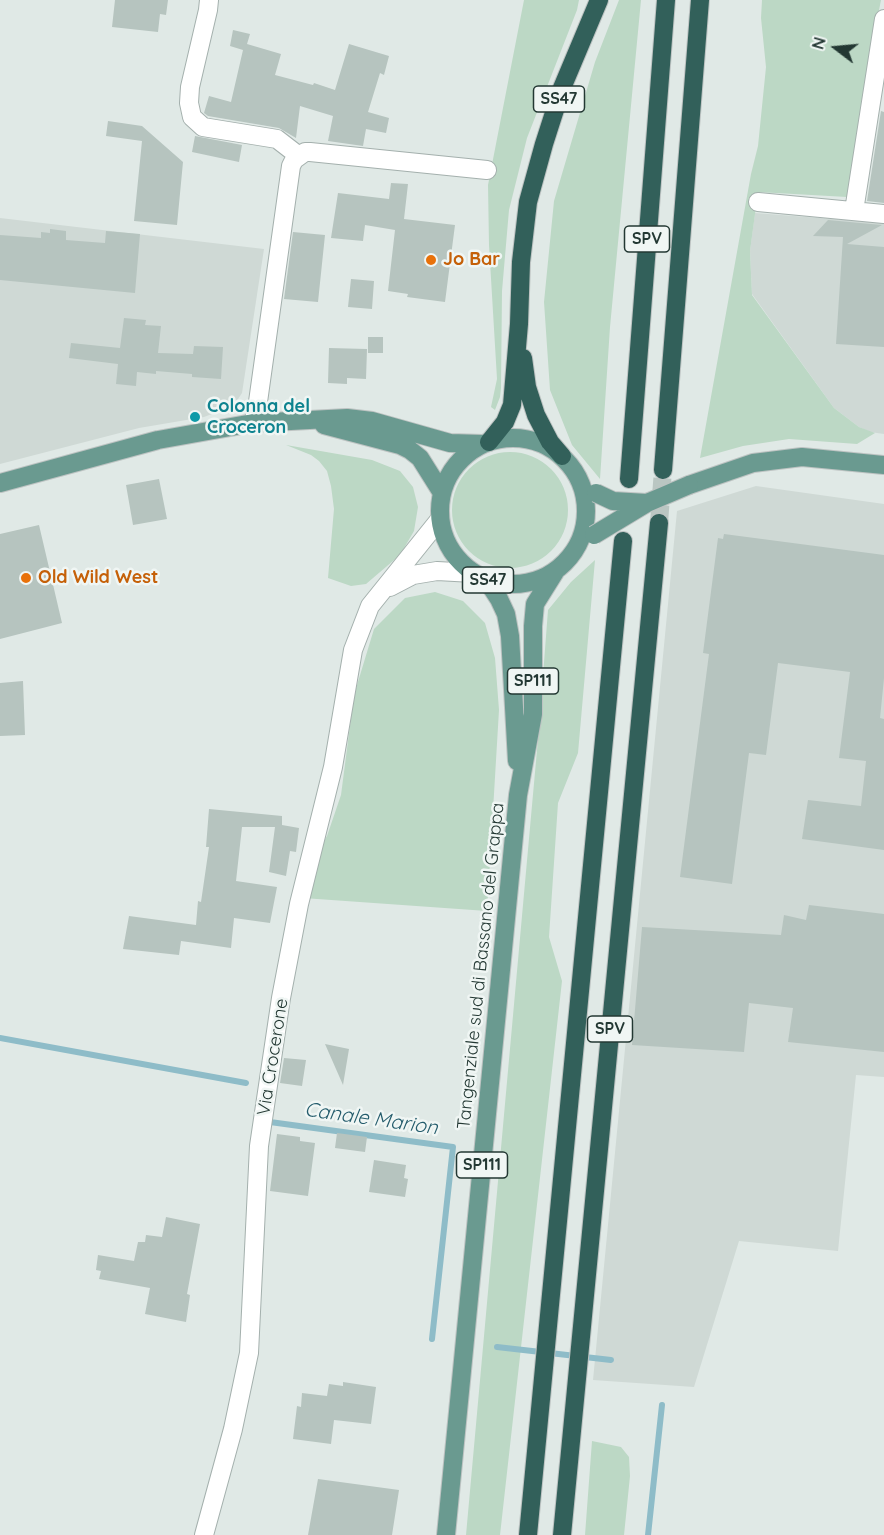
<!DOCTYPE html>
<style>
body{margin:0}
#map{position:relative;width:884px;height:1535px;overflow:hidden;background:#e0e9e6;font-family:Quicksand,sans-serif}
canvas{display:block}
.north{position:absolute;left:806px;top:18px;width:60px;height:60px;-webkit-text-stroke:4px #f0f6f4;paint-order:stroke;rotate:286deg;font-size:16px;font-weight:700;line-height:24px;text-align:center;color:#233833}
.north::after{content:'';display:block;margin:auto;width:21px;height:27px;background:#233833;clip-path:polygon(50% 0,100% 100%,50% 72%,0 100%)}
</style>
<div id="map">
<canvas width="884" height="1535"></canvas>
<div class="north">N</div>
</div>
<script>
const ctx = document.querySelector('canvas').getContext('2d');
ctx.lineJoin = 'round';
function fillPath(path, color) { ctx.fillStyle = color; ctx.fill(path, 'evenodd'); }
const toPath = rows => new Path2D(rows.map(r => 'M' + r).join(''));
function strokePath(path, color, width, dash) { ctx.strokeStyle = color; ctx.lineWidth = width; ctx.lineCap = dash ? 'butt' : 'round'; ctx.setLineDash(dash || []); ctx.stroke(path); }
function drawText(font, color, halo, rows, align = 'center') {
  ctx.font = font + ' Quicksand,sans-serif'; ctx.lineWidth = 5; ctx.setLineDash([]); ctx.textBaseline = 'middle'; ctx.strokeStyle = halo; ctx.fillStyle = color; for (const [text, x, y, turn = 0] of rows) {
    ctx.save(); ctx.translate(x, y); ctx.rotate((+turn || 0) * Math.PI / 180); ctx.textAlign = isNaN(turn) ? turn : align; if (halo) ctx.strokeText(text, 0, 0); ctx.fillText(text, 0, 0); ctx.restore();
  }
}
fillPath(toPath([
 [755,213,884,223,884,434,870,432,859,427,834,408,752,294,750,251],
 [0,218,264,249,242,393,238,399,220,411,204,417,139,428,0,464],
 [756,486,884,504,884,1077,856,1075,838,1251,739,1241,694,1387,593,1380,677,511]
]), '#cfd9d5');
fillPath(toPath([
 [524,0,579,0,577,10,527,138,509,210,502,291,501,388,500,397,495,410,491,407,497,379,489,245,488,185],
 [619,0,641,0,610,327,600,479,572,445,550,390,544,302,554,201,595,62],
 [762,0,881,0,863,92,847,197,758,192,750,251,752,295,834,408,859,427,875,433,857,444,789,439,743,446,700,458,751,174,758,146,766,67,761,18],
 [286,445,372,460,400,471,413,487,418,507,414,531,400,555,366,584,351,586,328,578,334,509,331,486,327,471,319,461,311,455],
 '452 510a58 58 0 1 1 116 0a58 58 0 1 1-116 0Z',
 [595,560,578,753,558,803,549,937,562,981,500,1535,466,1535,539,728,548,610,571,582],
 [435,592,463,601,485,623,495,658,499,710,487,911,303,898,312,861,327,836,341,795,354,695,374,629,405,598],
 [592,1441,621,1447,629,1457,630,1476,624,1535,585,1535]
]), '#bcd8c5');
strokePath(toPath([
 [0,1038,246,1083],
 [270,1118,270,1122,453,1147,432,1339],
 [497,1347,611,1360],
 [648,1535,662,1405]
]), '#8ebcc8', 6);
fillPath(toPath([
 [115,0,168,0,166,15,160,14,158,32,112,27],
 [233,30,250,34,247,44,281,54,275,75,313,85,314,83,335,90,349,44,389,56,384,75,380,73,368,112,389,118,386,133,366,129,363,146,328,141,333,116,300,106,296,138,279,128,208,116,204,113,209,96,231,102,243,50,230,46],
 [881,111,884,112,884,203,867,201],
 [108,121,142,126,183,162,177,225,134,221,142,141,106,136],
 [195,136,242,145,239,162,192,152],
 [391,183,408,184,404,219,455,225,445,302,407,297,408,294,388,291,395,230,365,225,363,241,331,238,338,193,389,199],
 [828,220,882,225,847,244,884,247,884,347,836,344,843,237,813,236],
 [50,229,66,231,66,240,105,243,106,231,140,234,135,293,0,280,0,235,41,238,41,232,50,233],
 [293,232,325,235,318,302,284,299],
 [351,279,374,281,372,309,348,307],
 [124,318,146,320,145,325,161,326,158,353,193,354,194,346,223,347,221,379,192,377,192,374,156,371,156,374,137,372,136,386,116,384,118,364,69,358,71,343,120,348],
 [368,337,383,337,383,353,368,353],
 [329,348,367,349,366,379,347,378,347,384,328,383],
 [159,479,167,519,133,525,126,485],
 [39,525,62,623,0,639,0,534],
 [724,534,884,555,884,678,880,718,884,719,884,850,802,839,808,800,861,806,866,761,839,758,850,672,778,663,766,755,749,753,732,884,680,877,709,654,703,653,718,538,723,539],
 [23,681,25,735,0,736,0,683],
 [209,809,282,816,282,825,299,828,296,852,290,851,286,876,269,872,275,827,242,827,236,881,277,887,270,923,234,918,231,948,181,941,179,955,123,949,129,916,196,925,198,901,201,902,209,847,206,847],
 [809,905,884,914,884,1052,788,1042,793,1008,749,1003,744,1052,632,1045,642,927,781,935,784,915,806,920],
 [325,1044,349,1049,343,1085],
 [284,1058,306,1060,302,1086,280,1083],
 [337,1133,367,1137,365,1152,335,1148],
 [277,1134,300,1137,300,1141,315,1143,308,1196,270,1191],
 [374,1160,406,1165,404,1178,408,1179,405,1197,369,1192],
 [166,1217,200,1224,187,1294,190,1295,186,1322,145,1314,150,1288,99,1279,101,1271,96,1270,98,1255,134,1261,138,1242,145,1242,146,1235,162,1237],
 [343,1382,376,1387,371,1424,334,1420,331,1444,293,1439,297,1406,301,1407,302,1393,327,1396,329,1384,343,1386],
 [318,1479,399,1490,392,1535,308,1535]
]), '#b6c4bf');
strokePath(toPath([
 [659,523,663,470]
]), '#bac6c2', 18, [18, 9]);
const minor = toPath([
 [209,0,208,10,190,87,189,103,192,117,203,127,277,139,299,156],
 [758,202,884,214],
 [854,211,884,19],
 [253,423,257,409,291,166,294,160,305,152,310,152,487,170],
 [390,587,413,575,437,571,473,573],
 [204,1535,233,1429,249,1353,259,1146,281,998,299,904,333,767,353,650,370,606,440,519]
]);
const major = toPath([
 [324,425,400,445,410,450,420,458,442,493],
 '440 511a73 73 0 1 1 146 0a73 73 0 1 1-146 0Z',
 [0,483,158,440,253,423,347,418,372,421,450,443,483,444],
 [689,485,753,463,802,457,884,465],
 [486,579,499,599,506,614,510,636,517,761],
 [446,1535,518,795,533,714,533,626,535,604,555,572]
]);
const highway = toPath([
 [523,358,527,387,536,415,550,442,562,456],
 [489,442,505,422,512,405,519,324,521,262,528,202,544,144,562,88,599,0],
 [663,470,700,0],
 [629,479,666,0],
 [528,1535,623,541],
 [562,1535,659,523]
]);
strokePath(minor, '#a4b0ad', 20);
strokePath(major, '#bdc3c2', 20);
strokePath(highway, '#bdc3c2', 20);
strokePath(minor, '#fff', 18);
strokePath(major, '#6a9a90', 18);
strokePath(highway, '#32605a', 18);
const majorBridge = toPath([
 [596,493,613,501,647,503],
 [594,535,647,503,689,485]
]);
strokePath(majorBridge, '#bdc3c2', 20, []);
strokePath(majorBridge, '#6a9a90', 18);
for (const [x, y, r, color] of [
 [431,260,6,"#e8710a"],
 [195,417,6,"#0f9aa8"],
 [26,578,6,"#e8710a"]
]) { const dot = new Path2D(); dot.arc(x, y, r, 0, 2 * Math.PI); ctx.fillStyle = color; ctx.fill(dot); strokePath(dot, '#f0f6f4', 2); }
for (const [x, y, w] of [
 [559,99,51],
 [647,239,45],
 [488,580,51],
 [533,681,51],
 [610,1029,45],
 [482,1165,51]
]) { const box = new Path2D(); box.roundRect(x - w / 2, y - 13, w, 26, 4.5); ctx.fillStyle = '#f0f6f4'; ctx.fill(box); strokePath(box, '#233833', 1.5); }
drawText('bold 16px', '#233833', null, [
 ["SS47",559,99],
 ["SPV",647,239],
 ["SS47",488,580],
 ["SP111",533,681],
 ["SPV",610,1029],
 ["SP111",482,1165]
]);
drawText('bold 18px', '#c56008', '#f0f6f4', [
 ["Jo Bar",443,260],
 ["Old Wild West",38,578]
], 'left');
drawText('bold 18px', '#0d838f', '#f0f6f4', [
 ["Colonna del",207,407],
 ["Croceron",207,428]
], 'left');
drawText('18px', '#233833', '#f0f6f4', [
 ["Tangenziale sud di Bassano del Grappa",481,966,-84],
 ["Via Crocerone",273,1057,-81]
]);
drawText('italic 20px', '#245c6c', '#f0f6f4', [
 ["Canale Marion",371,1119,8]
]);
</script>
